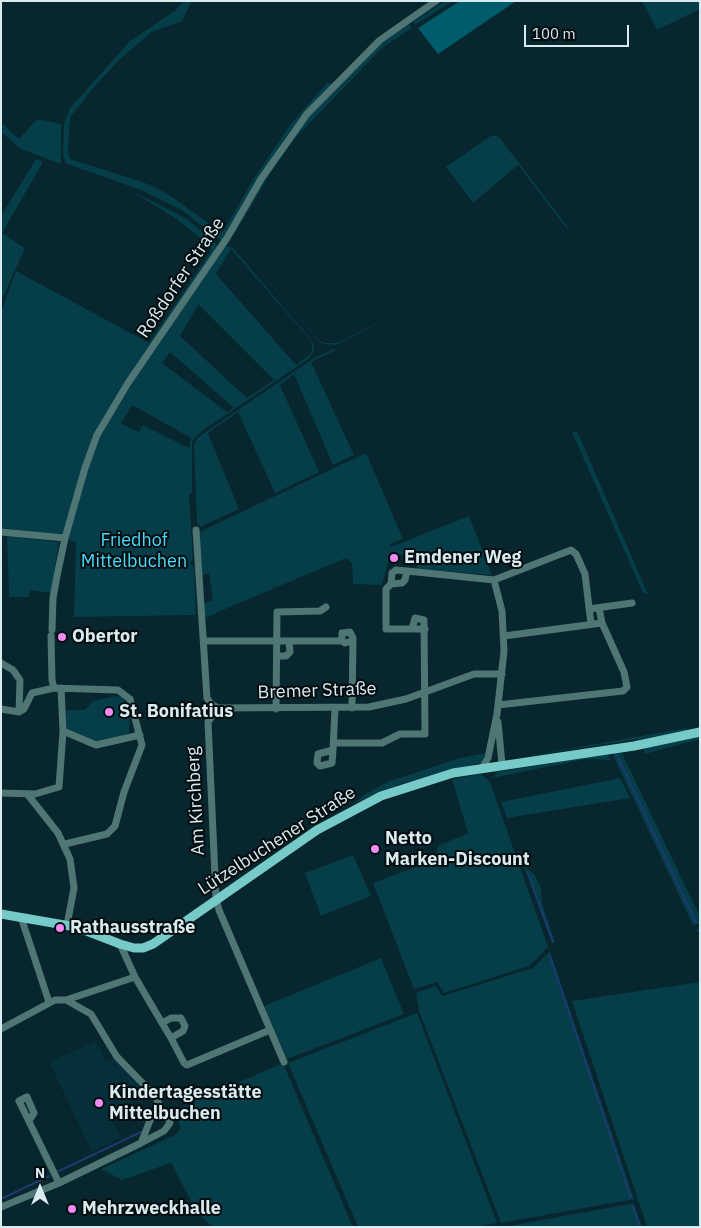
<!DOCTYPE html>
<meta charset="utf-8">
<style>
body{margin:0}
#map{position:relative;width:701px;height:1228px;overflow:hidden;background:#07262d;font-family:"IBM Plex Sans",sans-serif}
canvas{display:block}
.frame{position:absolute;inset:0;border:2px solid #daebef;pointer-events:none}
.north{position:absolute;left:15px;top:1163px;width:50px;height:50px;-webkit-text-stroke:4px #030d10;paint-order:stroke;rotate:0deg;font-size:14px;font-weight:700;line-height:20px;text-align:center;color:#daebef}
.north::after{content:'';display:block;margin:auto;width:18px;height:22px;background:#daebef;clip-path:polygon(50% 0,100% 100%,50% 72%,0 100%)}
.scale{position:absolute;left:524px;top:25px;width:105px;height:22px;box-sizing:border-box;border:2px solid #daebef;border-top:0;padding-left:6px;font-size:15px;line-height:18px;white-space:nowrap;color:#daebef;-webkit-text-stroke:4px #030d10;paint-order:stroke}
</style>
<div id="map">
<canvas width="701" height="1228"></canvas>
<div class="frame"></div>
<div class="north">N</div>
<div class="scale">100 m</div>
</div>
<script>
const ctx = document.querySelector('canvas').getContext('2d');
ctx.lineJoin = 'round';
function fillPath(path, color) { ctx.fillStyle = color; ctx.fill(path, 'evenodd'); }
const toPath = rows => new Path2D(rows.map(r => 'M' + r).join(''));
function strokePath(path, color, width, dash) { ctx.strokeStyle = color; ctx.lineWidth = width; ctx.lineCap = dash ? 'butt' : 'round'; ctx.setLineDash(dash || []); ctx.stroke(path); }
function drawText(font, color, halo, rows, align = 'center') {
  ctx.font = font + ' "IBM Plex Sans",sans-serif'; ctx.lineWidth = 4; ctx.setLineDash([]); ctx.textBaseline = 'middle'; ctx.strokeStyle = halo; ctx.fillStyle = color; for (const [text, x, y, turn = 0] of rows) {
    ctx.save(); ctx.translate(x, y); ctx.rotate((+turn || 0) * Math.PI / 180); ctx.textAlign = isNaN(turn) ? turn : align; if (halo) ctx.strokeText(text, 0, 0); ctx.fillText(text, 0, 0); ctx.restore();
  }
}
fillPath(toPath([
 [98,1040,97,1046,100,1048,106,1062,112,1058,148,1094,109,1113,121,1138,92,1152,49,1062]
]), '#053039');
fillPath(toPath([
 [184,1,192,1,182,21,152,32,120,59,95,86,70,117,68,152,70,159,143,182,168,194,222,233,253,180,290,125,327,83,334,84,290,131,259,177,221,241,183,211,141,190,65,163,63,152,64,124,70,108,130,41,176,10],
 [445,1,453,1,415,25,413,22],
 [642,1,700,1,700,9,657,30],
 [409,24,412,28,382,48,296,137,273,169,235,233,231,237,263,179,309,116,382,41],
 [37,119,61,124,61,164,21,149,1,132,1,122,19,139],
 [492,135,499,137,567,226,568,230,518,165,473,203,446,167],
 [36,159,43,162,2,233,25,248,1,302,1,216],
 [130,190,187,219,216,244,218,248,95,434,65,535,1,528,1,312,16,271,149,343,211,251,209,245,175,218],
 [233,240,318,340,324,343,337,343,405,310,336,345,323,344,318,341],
 [224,246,233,248,313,342,314,351,307,360,202,431,192,441,192,492,189,495,193,558,190,564,194,567,196,615,74,617,76,542,67,539,87,470,101,434,131,385],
 [231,249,312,342,312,352,296,365,216,274],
 [198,305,199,305,274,380,247,398,180,336],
 [170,352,233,407,233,408,227,412,162,363],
 [132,405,191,438,189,448,143,425,139,432,121,424],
 [334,349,336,350,311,362,354,455,333,465,294,374,280,385,319,472,275,493,238,412,208,433,239,509,200,527,197,523,194,446,197,438,314,358],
 [577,431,648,594,643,593,572,432],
 [366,453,403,539,390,544,391,547,469,516,492,575,417,569,418,557,390,554,382,585,353,584,352,563,346,558,204,618,203,604,213,600,209,573,201,576,199,532],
 [7,536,59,542,51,593,30,590,29,597,9,597],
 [116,696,122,697,126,702,130,716,129,733,94,744,66,730,66,710,85,710,93,701],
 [687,728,686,731,659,736,527,756],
 [700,734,700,739,645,754,643,747],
 [621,751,700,917,700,924,693,925,612,753],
 [486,753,481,763,400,784,353,804,367,793,390,781,460,758],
 [606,754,611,760,586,759,492,778,497,772],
 [481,774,490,782,548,947,529,966,444,993,437,982,414,989,373,883,434,860,438,846,468,833,452,779],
 [620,778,630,798,507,818,501,802],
 [353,855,371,896,321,916,305,873],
 [523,864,535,875,541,888,542,903,555,943,552,943],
 [550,951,634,1199,501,1223,419,1011,416,993,436,986,442,996,533,968],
 [381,958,404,1014,287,1059,264,1006],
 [700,982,700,1227,647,1227,572,1001],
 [417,1013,497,1223,477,1227,358,1227,288,1063],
 [283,1063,353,1227,213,1227,198,1214,171,1163,122,1180,101,1169,175,1135,181,1128,173,1111],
 [634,1204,642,1227,503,1227,630,1204]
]), '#053d48');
fillPath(toPath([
 [460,1,516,1,438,54,418,28]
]), '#005c6c');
strokePath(toPath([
 [617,755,696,923],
 [528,873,553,942],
 [698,930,700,933],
 [550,956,631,1198],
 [59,1171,141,1132],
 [1,1199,49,1176],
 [633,1206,640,1227]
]), '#1b3a6e', 2);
strokePath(toPath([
 [196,530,207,698,211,704,218,708,369,707,406,699,474,674,502,674],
 [1,532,65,538],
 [396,570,407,571,405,580,402,583,391,584,392,573,396,570],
 [407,571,494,580],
 [494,580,571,550,576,554,585,574,591,624],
 [391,584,386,589,386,629,425,629],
 [589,609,632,603],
 [52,630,53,598,57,576,65,538,85,468,97,435,128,383,227,238,261,179,307,114,380,40,436,1],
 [51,636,52,680,54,688],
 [504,636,602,623],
 [204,641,342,641],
 [352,641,345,643,342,641,342,633,350,632,353,638,352,708],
 [277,656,286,656,290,652,289,641],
 [1,663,13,670,20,680,19,712],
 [498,705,623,691,627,687,624,672,602,623,599,608],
 [218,708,208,722,216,898,219,910,284,1062],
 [1,709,19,712,24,709,32,693,54,688,118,690,130,699,142,745,124,792,115,826,107,834,65,844],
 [276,709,277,612,320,611,326,607],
 [498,722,502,764],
 [63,731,96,745,140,735],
 [335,743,382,743,400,734,425,734,424,620,415,618,412,629],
 [333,750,332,763,320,766,317,763,318,754,333,750,335,709],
 [482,768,488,758,497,714,504,651,502,611,494,580],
 [1,793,35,794,59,787,63,731,61,688],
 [28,795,58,833,70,859,74,888,67,925],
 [21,917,49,1002],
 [120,944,135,977,162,1023],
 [66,1000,91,1014,117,1057,156,1097,162,1112],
 [1,1029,55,1000,66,1000,135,977],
 [171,1038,162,1023,171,1018,181,1018,185,1026,183,1031,171,1038,184,1063,187,1065,270,1030],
 [29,1121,34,1113,27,1097,19,1101,59,1183],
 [1,1207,59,1183,141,1143,164,1131,170,1123,165,1112,156,1114,151,1118,141,1143]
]), '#4f7574', 7);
strokePath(toPath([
 [1,914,76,927,120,944,134,948,143,948,153,944,317,830,381,796,453,773,634,746,700,732]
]), '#76cbc8', 9);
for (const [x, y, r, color] of [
 [394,558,5,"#f28af3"],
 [62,637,5,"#f28af3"],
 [109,712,5,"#f28af3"],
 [375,849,5,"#f28af3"],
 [60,928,5,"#f28af3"],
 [99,1103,5,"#f28af3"],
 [72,1209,5,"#f28af3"]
]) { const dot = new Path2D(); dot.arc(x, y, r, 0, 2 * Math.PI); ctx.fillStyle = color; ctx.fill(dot); strokePath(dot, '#030d10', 2); }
drawText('18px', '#daebef', '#030d10', [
 ["Roßdorfer Straße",181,278,-56],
 ["Bremer Straße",317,691,-2],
 ["Am Kirchberg",196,801,-93],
 ["Lützelbuchener Straße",277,841,-33]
]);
drawText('18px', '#49daf9', '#030d10', [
 ["Friedhof",134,541],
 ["Mittelbuchen",134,562]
]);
drawText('bold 18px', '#daebef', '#030d10', [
 ["Emdener Weg",404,558],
 ["Obertor",72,637],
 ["St. Bonifatius",119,712],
 ["Netto",385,839],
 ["Marken-Discount",385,860],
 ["Rathausstraße",70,928],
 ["Kindertagesstätte",109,1093],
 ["Mittelbuchen",109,1114],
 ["Mehrzweckhalle",82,1209]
], 'left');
</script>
